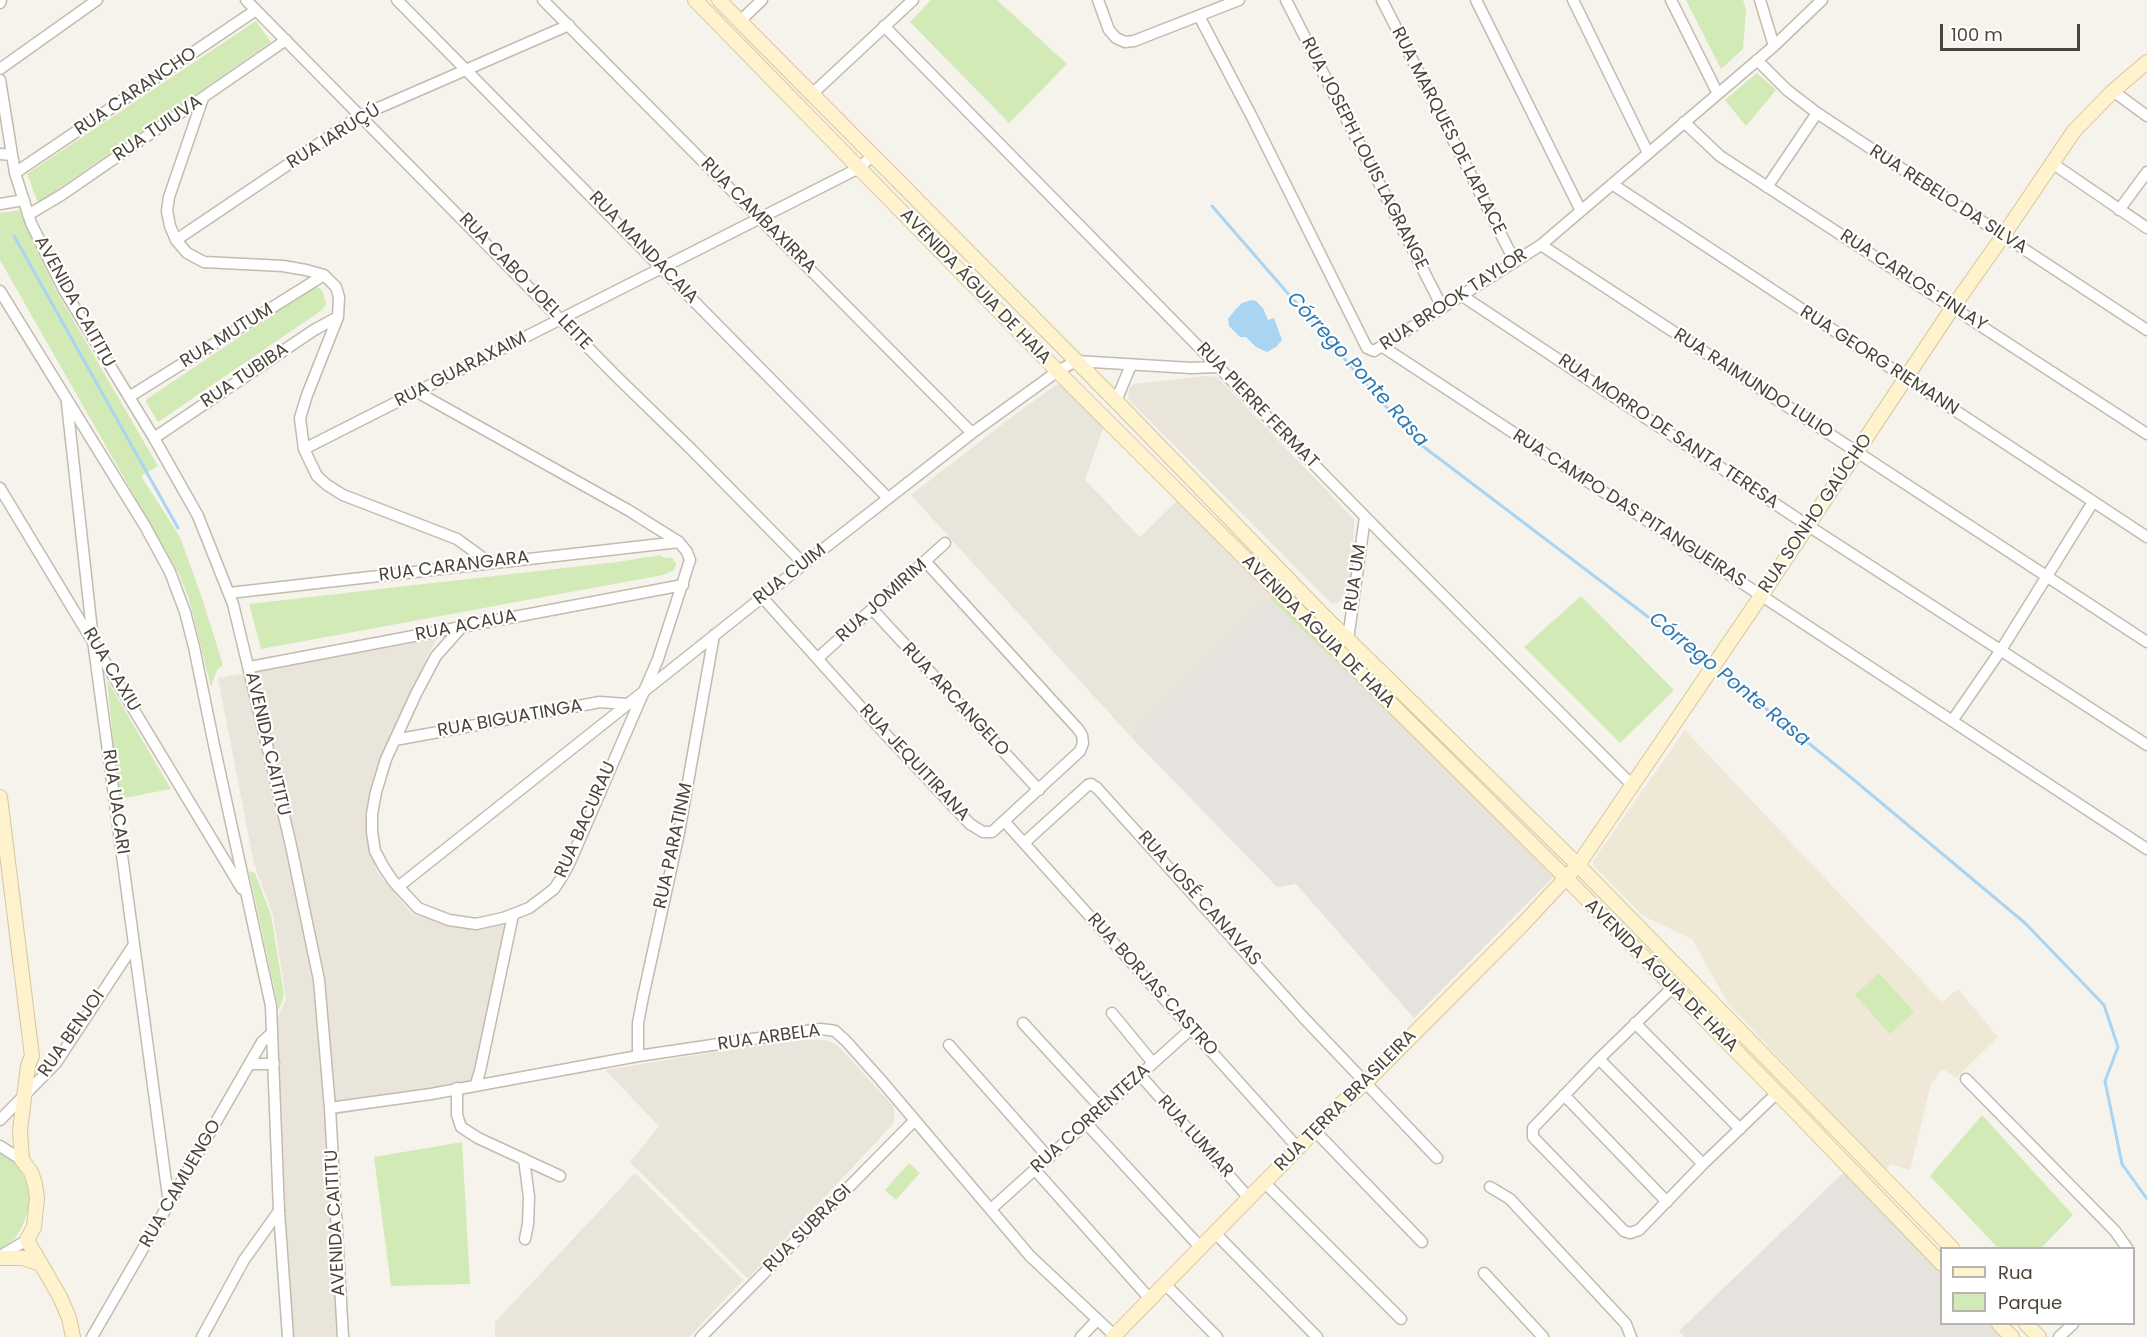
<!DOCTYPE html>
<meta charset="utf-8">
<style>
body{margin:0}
#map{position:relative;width:2147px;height:1337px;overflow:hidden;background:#f6f3ec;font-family:Poppins,sans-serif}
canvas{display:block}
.legend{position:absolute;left:1940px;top:1247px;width:195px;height:78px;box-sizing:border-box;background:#fff;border:2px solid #b7b4b0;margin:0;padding:8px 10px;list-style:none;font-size:18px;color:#4b4439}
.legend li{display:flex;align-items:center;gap:12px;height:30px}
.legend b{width:30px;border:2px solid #b7b4b0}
.scale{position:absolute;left:1940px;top:24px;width:140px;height:27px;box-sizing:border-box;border:3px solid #4b4439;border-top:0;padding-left:8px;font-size:18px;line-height:21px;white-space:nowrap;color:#4b4439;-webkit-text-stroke:4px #fff;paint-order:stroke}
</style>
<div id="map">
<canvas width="2147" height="1337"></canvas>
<ul class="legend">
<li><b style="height:8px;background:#fff3cd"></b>Rua</li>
<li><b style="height:16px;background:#d2eab5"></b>Parque</li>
</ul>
<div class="scale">100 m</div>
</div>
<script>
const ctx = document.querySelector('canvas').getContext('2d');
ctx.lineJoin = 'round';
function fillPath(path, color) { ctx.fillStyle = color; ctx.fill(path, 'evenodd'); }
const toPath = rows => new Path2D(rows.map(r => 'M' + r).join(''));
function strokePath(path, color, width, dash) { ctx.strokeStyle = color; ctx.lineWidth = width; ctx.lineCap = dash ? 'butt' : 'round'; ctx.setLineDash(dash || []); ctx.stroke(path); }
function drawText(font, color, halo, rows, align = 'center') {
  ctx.font = font + ' Poppins,sans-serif'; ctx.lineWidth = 4.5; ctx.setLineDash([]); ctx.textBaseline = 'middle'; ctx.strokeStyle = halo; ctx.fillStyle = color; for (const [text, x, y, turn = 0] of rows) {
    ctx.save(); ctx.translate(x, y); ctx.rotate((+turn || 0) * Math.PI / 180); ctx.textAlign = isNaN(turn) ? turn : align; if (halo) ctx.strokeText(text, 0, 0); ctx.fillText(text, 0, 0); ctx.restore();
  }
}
fillPath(toPath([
 [1206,376,1217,377,1354,519,1353,569,1345,595,1338,603,1331,603,1128,399,1129,390,1133,384],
 [1060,384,1064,385,1104,426,1085,480,1140,537,1178,500,1274,596,1131,737,911,495,1013,416,1056,385],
 [437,639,427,657,370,798,367,837,377,872,412,914,465,928,508,920,473,1090,453,1095,341,1114,325,1119,337,1337,283,1337,267,1042,286,999,273,915,254,864,218,678],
 [795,1039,826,1040,837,1045,894,1107,894,1123,748,1279,630,1162,659,1126,605,1070],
 [635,1173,743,1280,689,1337,495,1337,495,1322]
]), '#eae5da');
fillPath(toPath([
 [1270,599,1329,656,1332,654,1553,877,1414,1018,1296,884,1278,887,1276,886,1131,737],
 [1844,1172,1941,1273,1942,1324,1991,1324,2004,1337,1684,1337,1679,1331]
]), '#e6e2dd');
fillPath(toPath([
 [1685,730,1942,1002,1958,989,1998,1037,1956,1078,1945,1070,1941,1071,1931,1084,1910,1170,1890,1164,1886,1170,1729,1005,1692,939,1643,916,1594,866,1593,861]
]), '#efe8d6');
fillPath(toPath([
 [931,0,997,0,1067,64,1009,123,910,22],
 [1686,0,1743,0,1746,9,1743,49,1721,69],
 [256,21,271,42,38,203,27,174],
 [1757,73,1776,90,1746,126,1725,100],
 [20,210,57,292,158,466,141,476,180,537,202,598,223,665,217,670,211,687,189,599,180,576,0,260,0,213],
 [314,287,320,288,323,292,326,304,322,310,158,422,146,402,147,399],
 [661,555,661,557,672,558,676,564,674,570,663,575,261,649,249,604,617,562],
 [1274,596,1332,654,1329,656,1270,599],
 [1581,596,1674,690,1620,743,1524,647],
 [107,680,171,789,119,799],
 [249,871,255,873,271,915,284,995,279,1010],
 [1879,973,1914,1012,1890,1034,1855,995],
 [1982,1115,2073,1215,2041,1248,1998,1248,1930,1176],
 [462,1142,470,1284,391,1286,374,1157],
 [0,1151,11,1158,19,1167,28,1186,30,1197,29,1209,21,1229,15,1238,0,1249],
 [909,1163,920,1173,896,1200,885,1190]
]), '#d2eab5');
fillPath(toPath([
 [1251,300,1256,301,1263,308,1268,320,1274,318,1282,340,1276,347,1267,352,1256,347,1246,337,1240,337,1229,326,1228,319,1235,310,1242,303]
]), '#a9d4f2');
strokePath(toPath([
 [1212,206,1416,441,1709,663],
 [14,236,178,528],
 [1717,669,1848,775,2025,923,2104,1005,2118,1047,2105,1081,2122,1164,2147,1199]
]), '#a9d4f2', 3);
const street = toPath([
 [246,0,617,377,691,449,804,564],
 [397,0,888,498],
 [543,0,972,433],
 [1098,0,1109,30,1116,38,1125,42,1134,41,1239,0],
 [1286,0,1442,307],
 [1382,0,1515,262],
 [1476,0,1581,211],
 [1573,0,1648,153],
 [1671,0,1718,94],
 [1760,0,1774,46],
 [0,3,1,0],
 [1199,16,1252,117,1367,348,1374,351,1541,245,1774,46,1822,0],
 [740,21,762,0],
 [884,26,1388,540,1632,785],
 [1757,60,1787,90,1817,113,2147,330],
 [0,69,97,0],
 [0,80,15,173,31,223,64,290,154,438,198,516,233,604,290,841,319,980,330,1108,343,1337],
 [2113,91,2147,116],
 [811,95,913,0],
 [203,98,169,197,167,211,170,226,176,240,187,253,204,262,283,266,306,270,324,275,336,287,339,297,338,317,307,395,300,418,304,449,317,476,327,485,343,495,457,539,490,563],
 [1684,122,1720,156,2147,434],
 [0,154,12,155],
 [2052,163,2147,228],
 [15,173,256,10],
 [1612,184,2147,537],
 [1767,187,1817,113],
 [0,204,24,200],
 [2119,210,2147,172],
 [28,215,63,194,286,40],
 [176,240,360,116,569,25],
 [1541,245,2147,642],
 [0,291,145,526,170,572,185,612,194,647,214,745,271,1006,279,1211,288,1337],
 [1461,295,1807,525,2147,745],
 [1383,347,2147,849],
 [417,392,628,510,679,542,687,552,690,560,658,659,570,862,560,880,554,889,529,908,503,918,476,924,449,920,418,908,393,881,383,866,375,851,372,832,372,814,376,792,386,759,416,694,436,656,461,628],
 [129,397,324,275],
 [1116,401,1131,365],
 [67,403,93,640,169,1204],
 [154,438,314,330,338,317],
 [304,449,859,168,872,156],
 [0,488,242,889],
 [229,593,679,542],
 [762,597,876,724,970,824,983,832,992,832,1080,751,1083,743,1082,735,1078,729,925,561],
 [872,609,1039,790],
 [1348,639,1365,517],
 [818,658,945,543],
 [250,667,683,585],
 [1952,721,2001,650,2093,502],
 [395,740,600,702,626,704],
 [1005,822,1299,1149],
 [1024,843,1088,785,1091,784,1097,788,1304,1018,1437,1158],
 [398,887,804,564,972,433,1058,371,1076,361,1191,368,1219,367],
 [1672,988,1599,1059,1533,1128,1533,1137,1624,1231,1630,1233,1639,1230,1703,1164,1777,1093],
 [1112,1013,1153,1063],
 [1023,1023,1102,1109],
 [1635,1023,1740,1129],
 [949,1045,1049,1158],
 [638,1056,638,1023,643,997,679,833,714,635],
 [1599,1059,1703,1164],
 [251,1064,274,1064],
 [1140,1075,1249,1198],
 [1966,1079,2115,1231,2127,1248],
 [476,1084,480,1071,513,915],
 [457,1088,457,1115,461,1127,478,1138,560,1176],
 [1564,1095,1667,1202],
 [330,1108,431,1094,638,1056,820,1029,829,1030,835,1031,846,1041,880,1079,1030,1256,1116,1337],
 [0,1120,56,1063,133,946],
 [1086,1123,1201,1248],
 [1316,1132,1422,1242],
 [0,1146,22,1160],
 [524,1159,529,1197,528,1224,525,1239],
 [1035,1170,1150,1299],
 [1265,1183,1401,1319],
 [1490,1187,1510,1199,1626,1324,1631,1337],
 [991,1209,1191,1029],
 [1215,1233,1317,1337],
 [0,1256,27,1240],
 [1484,1273,1543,1337],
 [1165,1284,1217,1337],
 [92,1337,262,1042,272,1033],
 [202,1337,244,1260,279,1211],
 [701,1337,915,1120],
 [1081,1337,1097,1320],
 [2059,1337,2073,1324]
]);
const secondary = toPath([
 [695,0,1071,385,1566,878,1790,1106,1942,1264],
 [719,0,1113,398,1326,618,1578,865,1952,1248],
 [0,797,32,1056,28,1066,20,1130,22,1160,31,1172,35,1184,37,1198,34,1227,27,1240,60,1297,69,1318,73,1337],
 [0,1258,23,1258,41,1264],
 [1999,1324,2012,1337],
 [2026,1324,2039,1337],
 [1113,1337,1342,1103,1365,1083,1523,924,1578,865,1761,596,1953,307,2003,236,2074,131,2113,91,2147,62]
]);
strokePath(street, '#c2bbae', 13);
strokePath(secondary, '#d6c79b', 16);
strokePath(street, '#fff', 10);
strokePath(secondary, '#fff3cd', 14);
drawText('18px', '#4b4439', '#fff', [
 ["RUA CARANCHO",136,92,-34],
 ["RUA TUIUVA",158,129,-34],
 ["RUA MARQUES DE LAPLACE",1448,131,63],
 ["RUA IARUÇÚ",334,137,-32],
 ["RUA JOSEPH LOUIS LAGRANGE",1364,154,63],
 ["RUA REBELO DA SILVA",1948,200,33],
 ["RUA CAMBAXIRRA",758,216,45],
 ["RUA MANDACAIA",643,248,46],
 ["RUA CARLOS FINLAY",1913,281,33],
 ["RUA CABO JOEL LEITE",525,282,46],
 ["AVENIDA ÁGUIA DE HAIA",975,287,46],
 ["RUA BROOK TAYLOR",1454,300,-33],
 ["AVENIDA CAITITU",74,302,61],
 ["RUA MUTUM",227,336,-32],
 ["RUA GEORG RIEMANN",1879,361,33],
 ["RUA GUARAXAIM",461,370,-27],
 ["RUA TUBIBA",245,376,-34],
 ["RUA RAIMUNDO LULIO",1753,384,33],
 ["RUA PIERRE FERMAT",1257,406,46],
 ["RUA MORRO DE SANTA TERESA",1668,432,34],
 ["RUA CAMPO DAS PITANGUEIRAS",1629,509,33],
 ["RUA SONHO GAÚCHO",1816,514,-56],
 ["RUA CARANGARA",454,567,-7],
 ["RUA CUIM",790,575,-38],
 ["RUA UM",1356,578,-82],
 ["RUA JOMIRIM",882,601,-42],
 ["RUA ACAUA",466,626,-11],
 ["AVENIDA ÁGUIA DE HAIA",1318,632,45],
 ["RUA CAXIU",111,670,59],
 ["RUA ARCANGELO",955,700,47],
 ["RUA BIGUATINGA",510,719,-10],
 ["AVENIDA CAITITU",267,744,77],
 ["RUA JEQUITIRANA",914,763,47],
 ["RUA UACARI",115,802,82],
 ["RUA BACURAU",586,820,-66],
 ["RUA PARATINM",674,846,-78],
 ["RUA JOSÉ CANAVAS",1199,899,48],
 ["AVENIDA ÁGUIA DE HAIA",1661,976,45],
 ["RUA BORJAS CASTRO",1152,985,48],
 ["RUA BENJOI",72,1034,-55],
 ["RUA ARBELA",769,1038,-8],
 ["RUA TERRA BRASILEIRA",1346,1101,-45],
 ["RUA CORRENTEZA",1091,1119,-42],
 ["RUA LUMIAR",1195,1137,48],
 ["RUA CAMUENGO",181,1184,-60],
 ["AVENIDA CAITITU",336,1223,-93],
 ["RUA SUBRAGI",808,1229,-45]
]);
drawText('italic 20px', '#2e7ab2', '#fff', [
 ["Córrego Ponte Rasa",1357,370,48],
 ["Córrego Ponte Rasa",1729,680,39]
]);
</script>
